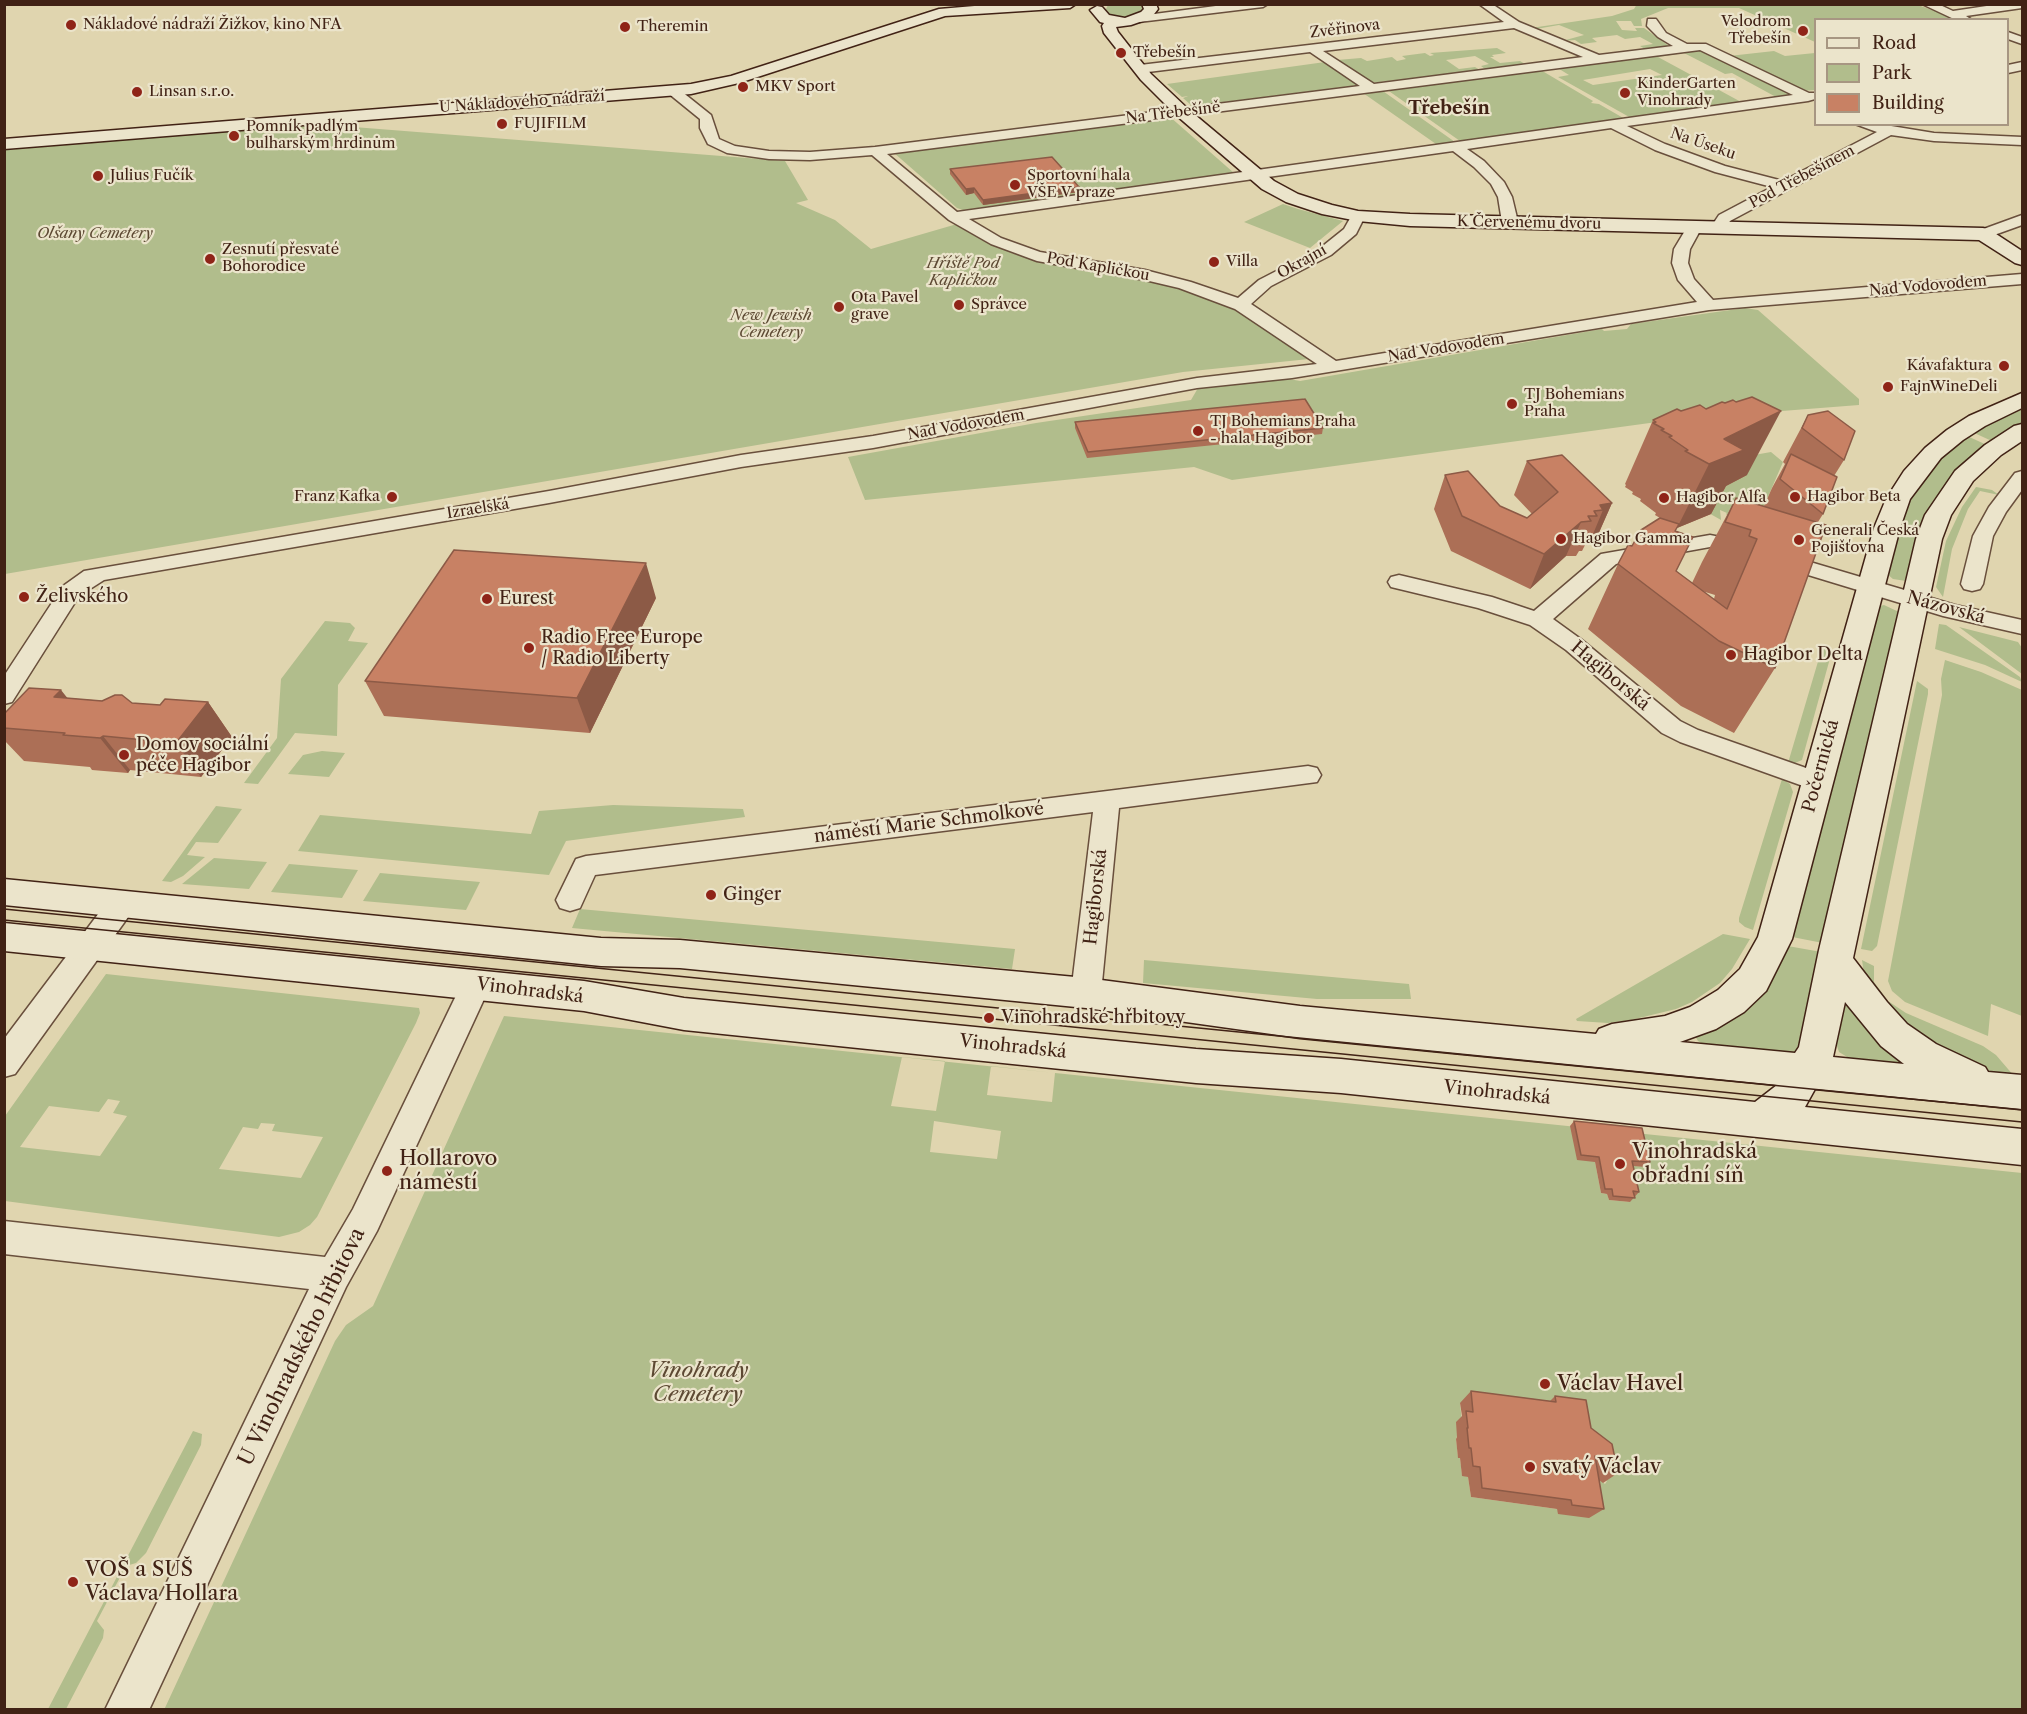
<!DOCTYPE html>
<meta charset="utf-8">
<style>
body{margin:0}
#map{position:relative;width:2027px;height:1714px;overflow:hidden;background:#e0d5af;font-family:"Libre Caslon Text",serif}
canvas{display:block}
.frame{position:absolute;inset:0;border:6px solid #412215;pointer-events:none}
.legend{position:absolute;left:1814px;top:18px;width:195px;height:108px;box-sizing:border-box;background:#ebe4cb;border:2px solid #a79682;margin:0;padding:8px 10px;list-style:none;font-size:18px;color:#412215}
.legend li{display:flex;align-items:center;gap:12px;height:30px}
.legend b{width:30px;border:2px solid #a79682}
</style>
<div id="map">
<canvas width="2027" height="1714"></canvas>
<div class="frame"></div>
<ul class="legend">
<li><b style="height:8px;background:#ebe4cb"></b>Road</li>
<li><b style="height:16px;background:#b1bd8c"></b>Park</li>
<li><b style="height:16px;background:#c88164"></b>Building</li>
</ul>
</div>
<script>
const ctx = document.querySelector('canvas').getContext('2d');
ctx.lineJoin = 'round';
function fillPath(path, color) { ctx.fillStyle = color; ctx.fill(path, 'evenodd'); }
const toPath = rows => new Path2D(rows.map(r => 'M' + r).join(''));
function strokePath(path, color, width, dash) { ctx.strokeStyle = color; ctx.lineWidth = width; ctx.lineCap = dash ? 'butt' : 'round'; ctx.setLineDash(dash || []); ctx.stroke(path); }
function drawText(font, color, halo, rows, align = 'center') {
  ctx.font = font + ' "Libre Caslon Text",serif'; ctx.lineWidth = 4.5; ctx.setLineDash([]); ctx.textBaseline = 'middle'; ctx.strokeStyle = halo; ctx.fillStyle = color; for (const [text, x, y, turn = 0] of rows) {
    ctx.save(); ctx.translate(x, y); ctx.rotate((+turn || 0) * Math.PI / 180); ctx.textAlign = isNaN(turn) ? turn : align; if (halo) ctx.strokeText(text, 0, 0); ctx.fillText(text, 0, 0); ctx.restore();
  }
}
fillPath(toPath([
 [1637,4,1918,5,1957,19,1816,20,1815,42,1739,8,1668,8,1641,19,1642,26,1634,26,1631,21,1616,21,1622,30,1637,31,1635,28,1644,28,1669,46,1645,49,1640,46,1653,44,1640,37,1625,39,1617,35,1592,38,1597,42,1581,44,1575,40,1562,41,1584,35,1559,25,1536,29,1531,28,1612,16,1634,9],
 [1108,5,1142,5,1143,10,1134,17,1117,19,1107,14,1105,11],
 [1497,48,1506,53,1492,55,1494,57,1490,57,1500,63,1520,61,1525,64,1485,69,1481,66,1489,64,1475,56,1446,60,1459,69,1475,67,1480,70,1371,83,1337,60,1361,58,1367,61,1392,57,1397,61,1406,59,1402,56,1425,53,1430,56,1434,55,1430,53],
 [1702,49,1797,95,1776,97,1732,73,1725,74,1684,53,1658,57,1743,103,1631,118,1558,77,1569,75,1556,67],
 [1650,69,1662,75,1593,85,1583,80],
 [1774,51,1785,56,1815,53,1815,90,1803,91,1729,56],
 [1325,62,1359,85,1192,106,1183,98,1188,96,1182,97,1167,84],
 [1539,69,1593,101,1591,103,1599,104,1625,119,1460,141,1386,89],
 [1380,89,1455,142,1266,168,1436,144,1363,93],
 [1169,116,1234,173,963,210,957,208,893,152],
 [299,126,341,126,785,161,808,200,796,203,835,220,871,249,957,224,1011,253,1032,259,1150,279,1227,303,1309,359,1183,372,5,574,5,150],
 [1283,204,1298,209,1343,221,1310,248,1244,222],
 [1745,308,1758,310,1859,399,1859,405,1679,419,1232,480,1194,467,865,500,848,457,1036,423,1191,400,1198,388,1284,378,1300,381,1602,329,1604,331,1627,329,1631,324],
 [2022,404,2022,425,1994,442,1970,431],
 [1965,435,1989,446,1906,581,1893,579,1887,574,1894,525,1927,469],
 [1771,452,1783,462,1761,513,1733,521,1726,514,1727,513,1720,510,1721,520,1691,503,1720,461],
 [1976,487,1992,490,1999,495,1980,491,1968,509,1952,549,1943,597,1936,587,1946,541,1962,507],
 [1884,605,1899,612,1828,944,1787,936,1877,607],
 [325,621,350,623,355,628,348,641,368,643,338,685,337,736,295,733,258,784,244,783,277,738,281,679],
 [1939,624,1946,625,2020,677,2022,682,1985,665,1935,649],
 [1959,627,2018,642,2022,648,2022,674],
 [1822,648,1832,651,1802,760,1795,763,1788,763],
 [1945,660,1981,672,2022,690,2022,1016,1991,1004,1988,1036,1905,1002,1892,991,1888,981,1942,695,1941,679],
 [1917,681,1928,689,1928,694,1877,946,1872,951,1861,949],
 [322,751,345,753,329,777,288,774,303,755],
 [1782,779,1790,784,1793,792,1753,930,1745,927,1739,922,1739,918],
 [613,805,743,809,745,817,566,841,549,875,298,851,320,815,531,834,539,811],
 [216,806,242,809,218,843,196,842,187,855,205,857,183,876,171,882,162,881],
 [214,858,267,862,249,889,182,884],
 [289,864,358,870,342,898,271,892],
 [380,873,480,882,466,910,363,901],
 [580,909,1015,949,1012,969,572,928],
 [1723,934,1750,939,1732,969,1720,983,1692,1002,1676,1009,1631,1020,1608,1023,1577,1021,1576,1019],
 [1782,945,1827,953,1804,1043,1795,1054,1705,1045,1698,1041,1695,1036],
 [1144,960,1409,984,1411,999,1317,999,1143,983],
 [1862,960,1874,966,1874,982,1888,1001,1906,1013,1983,1046,1996,1055,2014,1076,1974,1068,1912,1035,1864,974],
 [106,974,419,1008,420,1013,416,1023,317,1217,310,1225,299,1232,279,1237,5,1201,5,1116],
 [108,1099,120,1101,113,1113,127,1116,100,1156,20,1147,49,1106,99,1112],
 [261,1123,275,1124,272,1131,323,1137,301,1178,219,1169,243,1127,258,1129],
 [1846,1003,1912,1065,1852,1060,1839,1052,1836,1043],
 [504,1016,2022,1173,2022,1709,164,1710,335,1341,346,1325,373,1306],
 [902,1057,945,1061,936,1111,891,1106],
 [991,1066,1055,1073,1052,1102,987,1095],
 [934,1121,1001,1131,997,1159,930,1152],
 [1595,1162,1646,1167,1628,1165,1630,1202,1609,1200,1607,1194,1601,1193],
 [1460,1403,1602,1477,1607,1481,1605,1484,1599,1479,1559,1514,1557,1509,1471,1497,1468,1477,1462,1475,1460,1458,1458,1457,1456,1439,1462,1423],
 [193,1431,202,1434,201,1445,146,1553,136,1563,126,1566,97,1621,104,1630,103,1638,66,1709,48,1709]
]), '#b1bd8c');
const street = toPath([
 [1231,4,1268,4,1263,7,1139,22,1133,19,1139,16,1231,4],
 [1479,4,1492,4,1519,22,1599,55,1673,46,1658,37,1647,26,1648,19,1656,19,1666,33,1687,44,1706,44,1809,93,1815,93,1815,99,1808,101,1627,126,1665,144,1725,166,1783,181,1877,132,1855,124,1879,124,1934,133,2022,137,2022,145,1934,141,1891,135,1730,221,1724,230,1719,232,1711,227,1719,215,1772,187,1715,172,1655,150,1611,128,1467,149,1484,161,1504,182,1512,197,1518,222,1510,227,1502,222,1498,197,1491,184,1474,167,1453,151,969,219,1001,238,1040,252,1145,270,1191,282,1238,298,1259,280,1319,249,1344,229,1353,213,1363,213,1365,216,1356,234,1331,255,1271,286,1251,304,1336,361,1697,302,1678,280,1672,263,1674,249,1689,224,1694,222,1702,227,1690,249,1688,263,1694,279,1713,300,2022,274,2022,284,1709,310,1292,378,1197,388,873,448,741,467,549,503,104,580,79,596,12,702,4,704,4,676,63,586,84,571,549,491,741,455,873,436,1197,378,1317,364,1235,309,1179,288,1145,280,1037,261,991,244,949,220,872,155,810,160,769,159,727,153,708,144,700,128,700,119,668,93,666,90,668,87,676,87,711,115,719,139,735,146,769,151,810,152,875,147,1360,86,1310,52,1140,73,1134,69,1140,65,1504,22,1479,4],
 [1514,28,1583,57,1374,84,1323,51,1514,28],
 [1700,50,1793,95,957,212,887,154,1700,50],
 [1922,4,1938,4,1953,11,2000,4,2022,4,2022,8,1966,16,1972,20,1956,20,1922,4],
 [2008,32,2022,37,2022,44,2008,39,2008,32],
 [2022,62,2022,70,2008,73,2008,65,2022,62],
 [2022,215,2022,225,1983,239,1975,234,1978,231,2022,215],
 [2022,471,2022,490,2006,512,1993,536,1983,584,1980,589,1972,591,1964,589,1961,584,1973,536,1989,507,2015,473,2022,471],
 [1710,535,1736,540,1955,605,2022,620,2022,634,1943,616,1726,550,1710,547,1616,564,1553,619,1582,640,1680,721,1698,730,1826,775,1830,782,1826,789,1817,791,1680,742,1662,733,1566,650,1530,625,1478,608,1391,587,1388,582,1391,577,1399,575,1492,597,1534,611,1601,554,1710,535],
 [1308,766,1317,768,1321,775,1317,782,1119,808,1101,993,1096,1002,1086,1005,1076,1002,1071,993,1093,812,595,875,580,908,570,911,560,908,556,900,576,859,586,856,1308,766],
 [121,894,131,897,135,905,131,913,15,1074,4,1077,4,1039,111,897,121,894],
 [476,972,486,975,491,984,377,1231,346,1287,149,1710,105,1710,309,1289,4,1254,4,1221,325,1257,353,1209,466,975,476,972]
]);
const secondary = toPath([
 [998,4,1076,4,1070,8,945,16,739,83,691,94,4,149,4,139,691,84,731,76,939,9,998,4],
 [1142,4,1156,4,1158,9,1151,18,1131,25,1116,27,1118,32,1151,74,1188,109,1274,181,1298,194,1332,205,1358,211,1410,214,1983,228,1990,230,2022,251,2022,265,2015,263,1979,240,1410,226,1358,221,1322,214,1286,202,1262,189,1176,115,1141,80,1104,33,1102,26,1104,23,1100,22,1090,10,1097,6,1102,7,1109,15,1125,18,1141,12,1144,9,1142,4],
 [2022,393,2022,408,1985,426,1963,440,1941,458,1910,499,1900,528,1792,939,1766,991,1744,1012,1716,1029,1680,1042,1795,1053,1799,1047,1819,950,1916,539,1925,515,1955,471,1985,445,2014,426,2022,424,2022,441,2001,455,1973,481,1951,515,1942,539,1853,958,1887,1002,1907,1024,1936,1044,1985,1067,1988,1072,2022,1075,2022,1109,1815,1089,1805,1107,2022,1129,2022,1165,1341,1093,1196,1083,684,1030,584,1011,4,951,4,923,584,981,684,998,1196,1049,1341,1059,1755,1102,1777,1085,1300,1038,1086,1008,680,968,601,966,4,905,4,879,601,938,680,940,1086,978,1300,1006,1596,1034,1599,1029,1612,1024,1665,1016,1690,1007,1718,990,1740,969,1758,937,1874,528,1886,499,1904,471,1925,448,1947,430,1969,416,2022,393],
 [1845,1002,1881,1046,1904,1064,1833,1057,1845,1002]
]);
strokePath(street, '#694f3c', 3);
strokePath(secondary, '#412215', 3);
fillPath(street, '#ebe4cb');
fillPath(secondary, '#ebe4cb');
strokePath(toPath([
 [4,909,2022,1110],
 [4,920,2022,1122]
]), '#412215', 1.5);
fillPath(toPath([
 [950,169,1079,192,983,205,974,193,966,195,950,174],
 [1808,415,1844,460,1834,476,1823,514,1818,522,1775,668,1734,733,1681,706,1588,629,1618,564,1632,546,1660,518,1655,515,1656,513,1640,501,1641,499,1632,494,1633,492,1625,487,1626,485,1625,484,1653,420,1747,475,1726,486,1711,514,1677,528,1675,531,1676,571,1692,583,1702,562,1736,498,1764,506,1772,488,1785,464,1783,462,1790,449],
 [1702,591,1715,595,1714,599],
 [1075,422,1323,428,1322,434,1087,458,1075,428],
 [1527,461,1612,503,1597,537,1591,539,1588,545,1585,545,1582,551,1579,551,1576,556,1566,556,1530,589,1451,551,1434,509,1445,475,1500,506,1527,518,1532,514,1514,495],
 [656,598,590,733,384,716,365,681],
 [67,698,160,705,208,702,232,737,201,777,130,770,128,773,92,770,90,767,24,761,4,740,4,714],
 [1574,1121,1650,1162,1646,1167,1633,1166,1639,1192,1630,1202,1609,1200,1607,1194,1601,1193,1595,1162,1577,1160,1570,1126],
 [1471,1391,1550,1401,1555,1396,1591,1428,1618,1473,1603,1483,1599,1480,1604,1509,1589,1518,1558,1514,1557,1509,1471,1497,1468,1477,1462,1476,1460,1458,1458,1458,1456,1439,1457,1437,1456,1422,1462,1416,1460,1403]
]), '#ac6f56');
fillPath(toPath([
 [1079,187,1079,192,983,205,983,200],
 [974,188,974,193,966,195,966,189],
 [1781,411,1747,475,1726,486,1711,514,1677,528,1709,464,1724,439],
 [1612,503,1597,537,1591,539,1603,510,1600,505],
 [1581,522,1566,556,1530,589,1544,554],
 [646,563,656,598,590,733,577,698],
 [61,690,89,725,54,697],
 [208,702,232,737,201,777,176,743],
 [103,736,130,770,128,773,100,738]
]), '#8c5a46');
const building = toPath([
 [1052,157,1079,187,983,200,974,188,966,189,950,169,1052,157],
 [1752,397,1781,411,1724,439,1744,450,1709,464,1685,451,1688,450,1669,437,1672,436,1661,430,1664,429,1653,423,1656,422,1653,420,1677,409,1681,411,1700,405,1706,409,1722,402,1725,403,1733,400,1736,402,1752,397],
 [1305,399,1323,428,1088,452,1075,422,1305,399],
 [1828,411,1855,431,1844,460,1802,428,1808,415,1828,411],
 [1791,454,1837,477,1823,514,1780,479,1791,454],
 [1562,455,1612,503,1600,505,1603,510,1594,511,1597,516,1588,516,1591,521,1581,522,1544,554,1462,516,1445,475,1468,471,1500,506,1527,518,1558,492,1527,461,1562,455],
 [1736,498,1826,525,1775,668,1719,641,1618,564,1628,545,1632,546,1641,530,1660,518,1679,524,1675,531,1693,537,1676,571,1727,609,1757,539,1749,536,1751,530,1725,522,1736,498],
 [454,550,646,563,577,698,365,681,454,550],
 [29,688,61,690,54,697,102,701,115,695,122,695,132,703,160,705,165,699,208,702,176,743,103,736,100,738,63,735,65,733,4,728,4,714,29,688],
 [1574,1121,1642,1128,1650,1162,1632,1161,1639,1192,1633,1191,1635,1198,1613,1196,1612,1189,1605,1189,1599,1157,1581,1155,1574,1121],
 [1471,1391,1556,1402,1555,1396,1586,1400,1591,1428,1612,1444,1618,1473,1595,1456,1604,1509,1572,1505,1571,1500,1482,1488,1480,1467,1473,1466,1471,1448,1469,1448,1467,1428,1468,1428,1466,1411,1473,1412,1471,1391]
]);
fillPath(building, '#c88164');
strokePath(building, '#8c5a46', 1.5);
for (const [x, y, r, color] of [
 [71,25,6,"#8f2418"],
 [625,27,6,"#8f2418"],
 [1803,31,6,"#8f2418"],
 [1121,53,6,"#8f2418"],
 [743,87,6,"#8f2418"],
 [137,92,6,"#8f2418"],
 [1625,93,6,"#8f2418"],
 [502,124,6,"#8f2418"],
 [234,136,6,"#8f2418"],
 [98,176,6,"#8f2418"],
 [1015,185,6,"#8f2418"],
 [210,259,6,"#8f2418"],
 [1214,262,6,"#8f2418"],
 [959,305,6,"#8f2418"],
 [839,307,6,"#8f2418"],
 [2004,366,6,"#8f2418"],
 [1888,387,6,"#8f2418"],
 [1512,404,6,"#8f2418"],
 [1198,431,6,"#8f2418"],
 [392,497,6,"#8f2418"],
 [1795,497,6,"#8f2418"],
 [1664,498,6,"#8f2418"],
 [1561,539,6,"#8f2418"],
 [1799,540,6,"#8f2418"],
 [24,597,6,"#8f2418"],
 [487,599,6,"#8f2418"],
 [529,648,6,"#8f2418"],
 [1731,655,6,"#8f2418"],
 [124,755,6,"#8f2418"],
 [711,895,6,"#8f2418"],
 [989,1018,6,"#8f2418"],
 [1620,1164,6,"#8f2418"],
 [387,1171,6,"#8f2418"],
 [1545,1384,6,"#8f2418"],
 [1530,1467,6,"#8f2418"],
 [73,1582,6,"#8f2418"]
]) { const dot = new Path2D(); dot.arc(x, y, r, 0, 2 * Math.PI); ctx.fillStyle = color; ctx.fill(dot); strokePath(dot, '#ebe4cb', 2); }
drawText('15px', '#412215', '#ebe4cb', [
 ["Velodrom",1791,22,"right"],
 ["Třebešín",1791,39,"right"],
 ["Nákladové nádraží Žižkov, kino NFA",83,25],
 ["Theremin",637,27],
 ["Třebešín",1133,53],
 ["KinderGarten",1637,84],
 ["Vinohrady",1637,101],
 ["MKV Sport",755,87],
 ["Linsan s.r.o.",149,92],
 ["FUJIFILM",514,124],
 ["Pomník padlým",246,127],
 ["bulharským hrdinům",246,144],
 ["Julius Fučík",110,176],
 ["Sportovní hala",1027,176],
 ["VŠE V praze",1027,193],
 ["Zesnutí přesvaté",222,250],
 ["Bohorodice",222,267],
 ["Villa",1226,262],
 ["Ota Pavel",851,298],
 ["grave",851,315],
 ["Správce",971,305],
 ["Kávafaktura",1992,366,"right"],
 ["FajnWineDeli",1900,387],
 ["TJ Bohemians",1524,395],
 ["Praha",1524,412],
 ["TJ Bohemians Praha",1210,422],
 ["- hala Hagibor",1210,439],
 ["Franz Kafka",380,497,"right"],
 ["Hagibor Beta",1807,497],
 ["Hagibor Alfa",1676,498],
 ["Generali Česká",1811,531],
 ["Pojišťovna",1811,548],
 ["Hagibor Gamma",1573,539]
], 'left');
drawText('15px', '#412215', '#ebe4cb', [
 ["Zvěřinova",1345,29,-7],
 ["U Nákladového nádraží",522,102,-4],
 ["Na Třebešíně",1173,113,-7],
 ["Na Úseku",1703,144,19],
 ["Pod Třebešínem",1802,177,-28],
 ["K Červenému dvoru",1529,223,1],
 ["Okrajní",1302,262,-29],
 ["Pod Kapličkou",1098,267,10],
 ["Nad Vodovodem",1928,286,-5],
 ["Nad Vodovodem",1446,348,-9],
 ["Nad Vodovodem",966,425,-10],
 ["Izraelská",478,509,-9]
]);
drawText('italic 15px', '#5d4933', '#ebe4cb', [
 ["Olšany Cemetery",95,234],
 ["Hříště Pod",963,264],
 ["Kapličkou",963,281],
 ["New Jewish",771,316],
 ["Cemetery",771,333]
]);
drawText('bold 18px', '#412215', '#ebe4cb', [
 ["Třebešín",1449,109]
]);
drawText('18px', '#412215', '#ebe4cb', [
 ["Želivského",36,597],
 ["Eurest",499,599],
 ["Radio Free Europe",541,638],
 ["/ Radio Liberty",541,659],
 ["Hagibor Delta",1743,655],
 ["Domov sociální",136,745],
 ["péče Hagibor",136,766],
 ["Ginger",723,895],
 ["Vinohradské hřbitovy",1001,1018]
], 'left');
drawText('18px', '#412215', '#ebe4cb', [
 ["Názovská",1946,608,15],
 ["Hagiborská",1610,676,40],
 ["Počernická",1821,766,-75],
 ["náměstí Marie Schmolkové",929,823,-7],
 ["Hagiborská",1096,897,-84],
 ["Vinohradská",530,991,7],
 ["Vinohradská",1013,1047,6],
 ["Vinohradská",1497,1093,6]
]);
drawText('21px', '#412215', '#ebe4cb', [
 ["Vinohradská",1632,1152],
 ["obřadní síň",1632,1176],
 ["Hollarovo",399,1159],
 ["náměstí",399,1183],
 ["Václav Havel",1557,1384],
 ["svatý Václav",1542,1467],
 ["VOŠ a SUŠ",85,1570],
 ["Václava Hollara",85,1594]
], 'left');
drawText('21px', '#412215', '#ebe4cb', [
 ["U Vinohradského hřbitova",302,1347,-64]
]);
drawText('italic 21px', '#5d4933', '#ebe4cb', [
 ["Vinohrady",698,1371],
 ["Cemetery",698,1395]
]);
</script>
